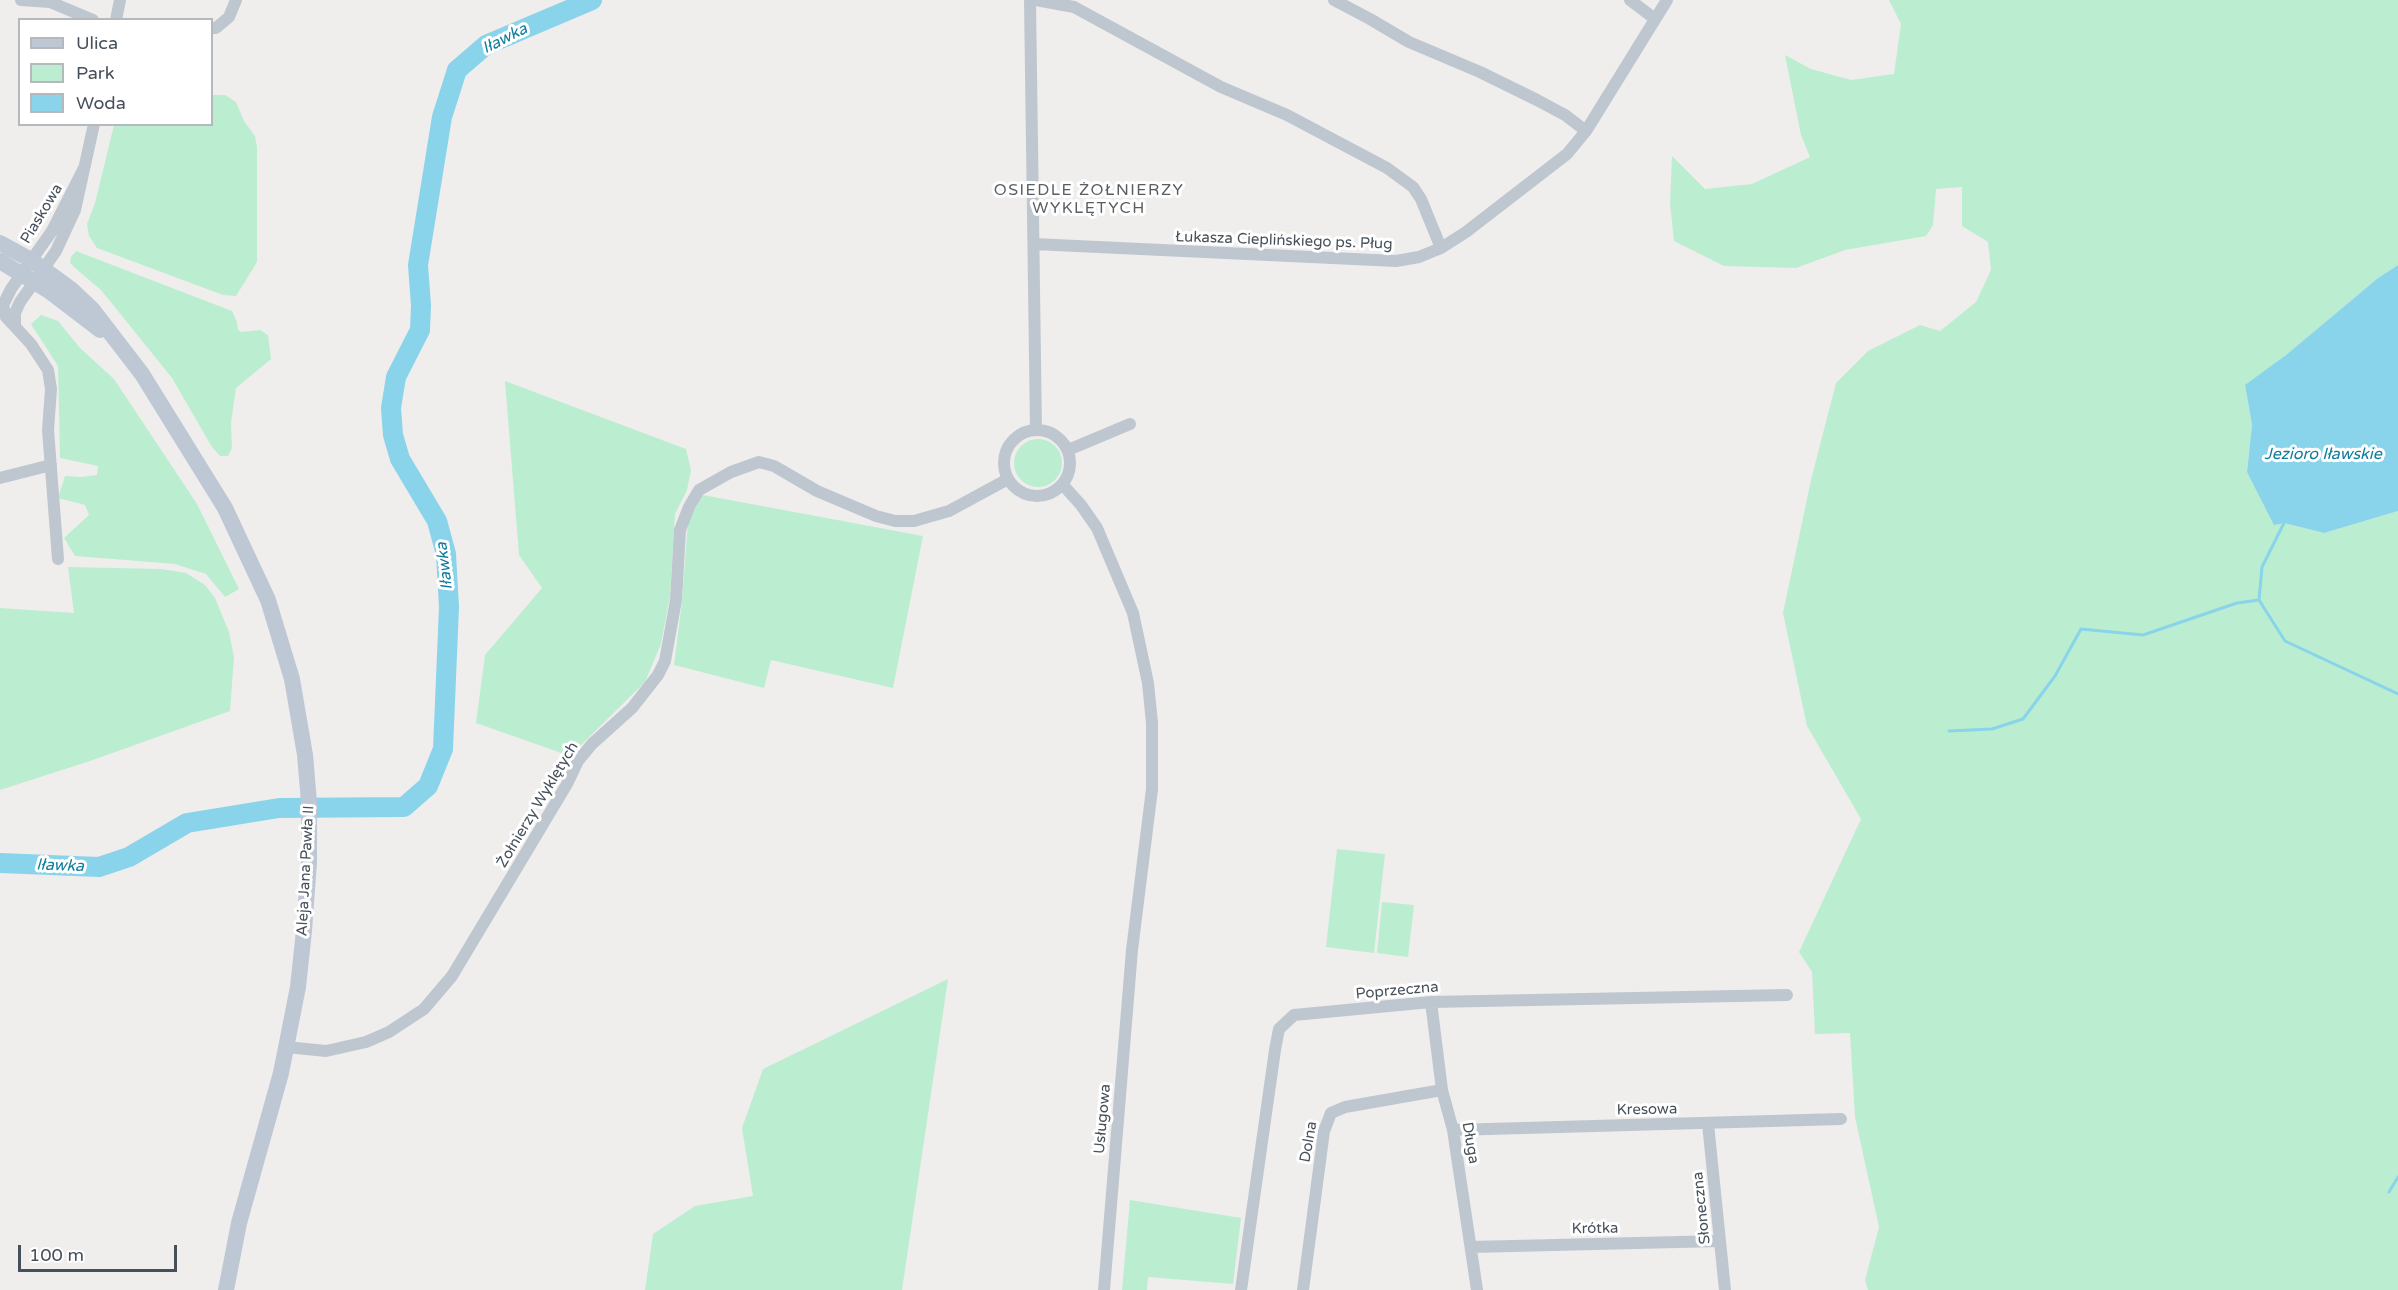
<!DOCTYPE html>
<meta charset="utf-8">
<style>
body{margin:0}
#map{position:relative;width:2398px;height:1290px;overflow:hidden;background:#f0eded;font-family:"Varela Round",sans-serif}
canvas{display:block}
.legend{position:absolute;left:18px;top:18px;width:195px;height:108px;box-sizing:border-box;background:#fff;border:2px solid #b5b9bd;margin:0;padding:8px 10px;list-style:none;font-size:18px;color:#46505a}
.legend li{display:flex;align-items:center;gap:12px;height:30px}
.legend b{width:30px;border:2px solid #b5b9bd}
.scale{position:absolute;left:18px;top:1245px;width:159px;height:27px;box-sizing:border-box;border:3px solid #46505a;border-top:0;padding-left:8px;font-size:18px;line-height:21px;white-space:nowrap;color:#46505a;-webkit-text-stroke:4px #fff;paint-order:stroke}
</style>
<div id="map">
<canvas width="2398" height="1290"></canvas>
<ul class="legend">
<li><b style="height:8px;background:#bec8d4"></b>Ulica</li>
<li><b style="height:16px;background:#bbeed0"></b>Park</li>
<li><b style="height:16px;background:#89d4ea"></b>Woda</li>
</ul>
<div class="scale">100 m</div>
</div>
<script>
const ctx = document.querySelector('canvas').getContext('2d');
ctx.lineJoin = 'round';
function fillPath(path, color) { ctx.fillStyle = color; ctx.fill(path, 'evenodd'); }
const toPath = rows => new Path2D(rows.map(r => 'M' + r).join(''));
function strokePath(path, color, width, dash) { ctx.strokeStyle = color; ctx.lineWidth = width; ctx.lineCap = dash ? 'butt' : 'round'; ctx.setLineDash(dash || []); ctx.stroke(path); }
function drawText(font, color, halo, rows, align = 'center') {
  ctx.font = font + ' "Varela Round",sans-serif'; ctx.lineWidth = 6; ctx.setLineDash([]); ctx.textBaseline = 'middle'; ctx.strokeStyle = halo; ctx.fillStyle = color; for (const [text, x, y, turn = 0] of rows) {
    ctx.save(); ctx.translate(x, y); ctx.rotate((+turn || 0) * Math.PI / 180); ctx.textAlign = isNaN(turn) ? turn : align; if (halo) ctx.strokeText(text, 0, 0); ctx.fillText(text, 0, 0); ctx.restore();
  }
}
fillPath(toPath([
 [1889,0,2398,0,2398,265,2378,278,2286,355,2245,386,2252,425,2247,472,2284,523,2324,533,2398,511,2398,1290,1868,1290,1865,1280,1879,1227,1855,1117,1850,1033,1815,1034,1812,972,1799,952,1861,819,1807,726,1783,613,1811,480,1836,383,1868,351,1920,325,1940,331,1976,302,1991,270,1988,242,1962,226,1962,187,1936,189,1933,225,1926,236,1845,250,1796,268,1724,266,1674,241,1670,204,1672,156,1705,189,1752,184,1810,157,1801,135,1785,55,1811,69,1851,80,1894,74,1901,24],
 [212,95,225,95,236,102,244,121,255,136,257,147,257,262,236,296,223,295,97,248,89,236,87,224,95,203,114,125,212,124],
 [76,251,232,311,237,322,238,330,241,332,260,330,268,335,271,359,236,388,231,423,232,448,228,456,220,456,212,447,172,378,101,290,74,267,70,263,71,257],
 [41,315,58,321,80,348,114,379,197,504,239,589,225,597,206,574,175,564,75,556,64,538,89,515,85,505,58,498,65,476,81,477,97,475,98,466,60,458,58,366,31,324],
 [505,381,686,449,691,470,687,490,675,514,670,596,661,644,645,682,570,756,476,723,485,655,542,588,519,555],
 '1014 463a24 24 0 1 1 48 0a24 24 0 1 1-48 0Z',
 [703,495,923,536,893,688,771,660,764,688,674,665,682,601,688,521],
 [68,567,162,569,186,573,205,585,215,598,229,632,234,657,230,711,90,761,0,790,0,608,74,613],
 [1337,849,1385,854,1374,953,1326,947],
 [1382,902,1414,905,1408,957,1377,953],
 [948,979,902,1290,645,1290,653,1234,695,1206,753,1196,742,1128,763,1069],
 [1130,1200,1241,1218,1233,1284,1148,1277,1147,1290,1122,1290]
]), '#bbeed0');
fillPath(toPath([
 [2398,265,2398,511,2324,533,2284,523,2274,525,2247,472,2252,425,2245,385,2286,355,2378,278]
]), '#89d4ea');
strokePath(toPath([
 [2259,600,2285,641,2398,694],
 [1949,731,1992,729,2023,719,2055,676,2081,629,2143,635,2237,603,2259,600,2262,567,2284,523],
 [2389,1192,2398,1177]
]), '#89d4ea', 3);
strokePath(toPath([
 [0,863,99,867,129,857,187,823,279,808,404,807,428,786,443,749,449,607,446,554,437,521,400,459,393,435,391,408,396,377,420,330,421,305,418,265,442,117,457,70,486,45,592,0]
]), '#89d4ea', 20);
strokePath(toPath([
 [21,0,50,2,93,20],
 [1030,0,1036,430],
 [1036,0,1074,7,1221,87,1287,115,1387,168,1413,187,1421,199,1441,248],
 [1334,0,1370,19,1409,42,1480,72,1537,100,1565,115,1586,131],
 [1630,0,1655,19],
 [116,20,120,0],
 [212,28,216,28,229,17,236,0],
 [1034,244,1396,261,1419,257,1441,248,1466,232,1567,154,1586,131,1667,0],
 [15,324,15,313,20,302,56,251,75,210,94,124],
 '1004 463a33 33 0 1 1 66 0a33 33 0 1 1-66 0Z',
 [1068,450,1130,424],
 [0,478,51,465],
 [1063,485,1081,505,1097,528,1133,613,1148,683,1152,723,1152,789,1132,950,1104,1290],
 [58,559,48,430,51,389,48,370,31,344,6,317,3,305,11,289,52,231,84,168],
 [1431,1002,1442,1090,1453,1130,1477,1290],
 [286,1047,326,1051,366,1042,389,1032,424,1009,452,976,567,784,578,761,592,744,632,708,658,675,665,661,676,600,680,530,689,507,699,490,731,472,759,462,774,466,817,491,876,516,895,521,914,521,949,511,1008,479],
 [1708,1124,1725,1290],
 [1453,1130,1841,1119],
 [1471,1247,1720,1241],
 [1241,1290,1275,1050,1279,1029,1294,1015,1431,1002,1787,995],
 [1303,1290,1324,1131,1331,1113,1345,1107,1442,1090]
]), '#bec7cf', 12);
strokePath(toPath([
 [0,243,31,260,72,290,92,309,142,374,225,508,268,600,292,679,305,755,309,802,309,862,304,931,298,987,281,1073,239,1223,226,1290],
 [0,261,49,291,100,330]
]), '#bec8d4', 16);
drawText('15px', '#46505a', '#fff', [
 ["Piaskowa",42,214,-59],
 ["Łukasza Cieplińskiego ps. Pług",1284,241,2],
 ["Żołnierzy Wyklętych",538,805,-59],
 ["Aleja Jana Pawła II",306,871,-87],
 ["Poprzeczna",1397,991,-5],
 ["Kresowa",1647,1110,-1],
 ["Usługowa",1103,1119,-85],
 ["Dolna",1309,1142,-80],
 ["Długa",1470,1143,80],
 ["Słoneczna",1702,1208,-96],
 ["Krótka",1595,1229,-1]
]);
drawText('italic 16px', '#0f7d9d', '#fff', [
 ["Iławka",505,39,-27],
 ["Jezioro Iławskie",2323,455],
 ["Iławka",445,566,-97],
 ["Iławka",60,866,2]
]);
ctx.letterSpacing = '1.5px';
drawText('16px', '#5a5d62', '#fff', [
 ["OSIEDLE ŻOŁNIERZY",1089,191],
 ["WYKLĘTYCH",1089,209]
]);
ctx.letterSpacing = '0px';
</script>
